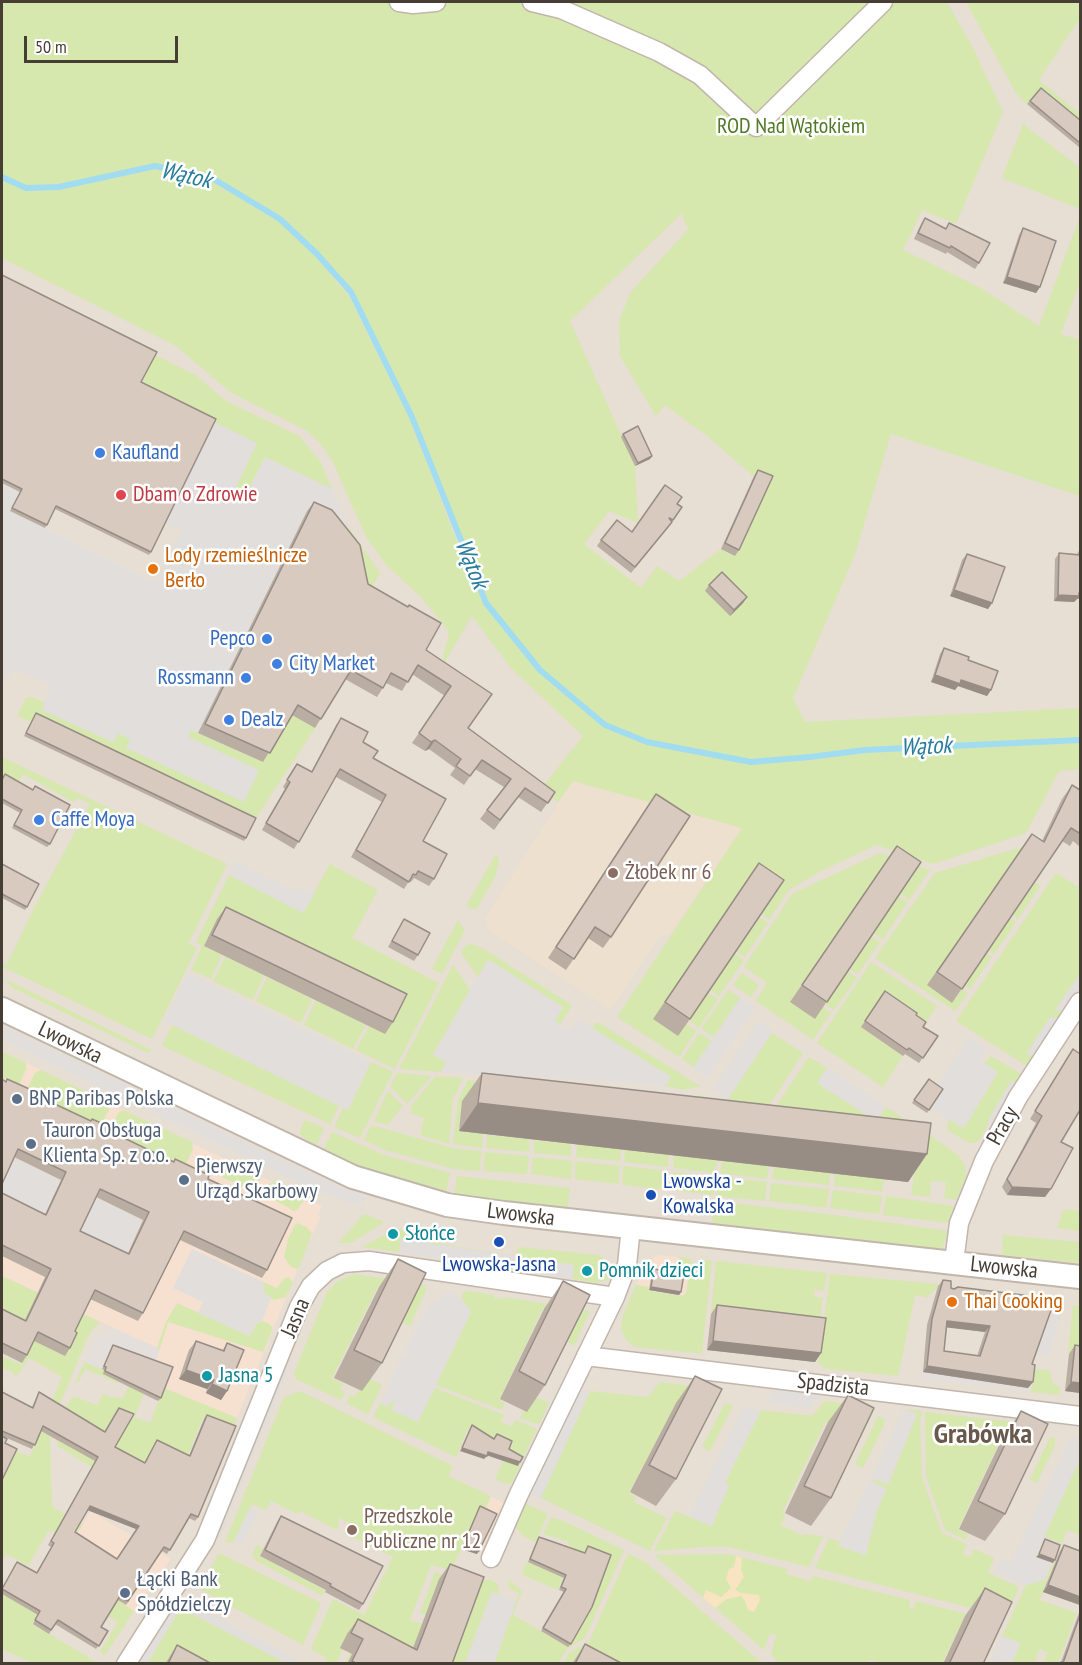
<!DOCTYPE html>
<meta charset="utf-8">
<style>
body{margin:0}
#map{position:relative;width:1082px;height:1665px;overflow:hidden;background:#f3ede6;font-family:"PT Sans Narrow",sans-serif}
canvas{display:block}
.frame{position:absolute;inset:0;border:3px solid #463d35;pointer-events:none}
.scale{position:absolute;left:24px;top:36px;width:154px;height:27px;box-sizing:border-box;border:3px solid #463d35;border-top:0;padding-left:8px;font-size:18px;line-height:21px;white-space:nowrap;color:#463d35;-webkit-text-stroke:4px #fff;paint-order:stroke}
</style>
<div id="map">
<canvas width="1082" height="1665"></canvas>
<div class="frame"></div>
<div class="scale">50 m</div>
</div>
<script>
const ctx = document.querySelector('canvas').getContext('2d');
ctx.lineJoin = 'round';
function fillPath(path, color) { ctx.fillStyle = color; ctx.fill(path, 'evenodd'); }
const toPath = rows => new Path2D(rows.map(r => 'M' + r).join(''));
function strokePath(path, color, width, dash) { ctx.strokeStyle = color; ctx.lineWidth = width; ctx.lineCap = dash ? 'butt' : 'round'; ctx.setLineDash(dash || []); ctx.stroke(path); }
function drawText(font, color, halo, rows, align = 'center') {
  ctx.font = font + ' "PT Sans Narrow",sans-serif'; ctx.lineWidth = 5; ctx.setLineDash([]); ctx.textBaseline = 'middle'; ctx.strokeStyle = halo; ctx.fillStyle = color; for (const [text, x, y, turn = 0] of rows) {
    ctx.save(); ctx.translate(x, y); ctx.rotate((+turn || 0) * Math.PI / 180); ctx.textAlign = isNaN(turn) ? turn : align; if (halo) ctx.strokeText(text, 0, 0); ctx.fillText(text, 0, 0); ctx.restore();
  }
}
fillPath(toPath([
 [2,2,1080,2,1080,1663,2,1663]
]), '#e7ded4');
fillPath(toPath([
 [2,1051,322,1206,318,1216,321,1217,311,1237,237,1418,149,1382,159,1349,2,1276],
 [659,1255,679,1257,677,1266,687,1267,689,1276,687,1292,683,1296,649,1291,649,1287,636,1285,648,1261],
 [491,1496,504,1503,483,1548,465,1540,479,1506,485,1509],
 [90,1511,171,1559,127,1621,52,1577]
]), '#f6e0d0');
fillPath(toPath([
 [113,1328,160,1349,155,1364,115,1375,84,1362,95,1339],
 [925,1352,977,1357,1034,1369,1030,1392,921,1379]
]), '#e5dfdb');
fillPath(toPath([
 [572,781,743,828,670,934,660,936,611,1010,488,930,485,918]
]), '#ede0cf');
fillPath(toPath([
 [2,2,947,2,972,46,1003,112,956,224,922,210,903,250,979,287,1039,326,1080,216,1080,281,1061,334,1080,340,1080,496,891,434,854,557,793,698,805,722,1080,708,1080,739,865,749,810,756,751,760,648,740,606,724,541,669,488,601,415,417,353,291,316,252,280,218,213,176,155,164,59,185,27,187,2,175],
 [682,213,685,224,689,228,630,293,619,321,620,356,656,416,665,405,707,436,753,476,769,483,735,556,721,549,679,581,657,566,641,588,584,544,609,511,638,523,635,466,570,321],
 [966,2,1075,2,1080,5,1080,18,1039,80,1080,114,1080,125,1038,91,1027,104,1016,93],
 [1023,124,1080,168,1080,209,1002,178],
 [156,169,212,181,279,222,314,255,349,296,411,421,452,529,484,605,538,671,604,727,647,744,750,764,811,760,866,753,1080,742,1080,769,1059,771,1026,833,933,864,876,845,821,871,789,890,769,920,761,914,654,1019,678,1036,686,1024,696,1031,679,1057,617,1017,742,828,573,781,558,802,540,790,583,736,511,668,472,616,440,670,449,632,447,629,421,597,387,566,366,537,333,462,320,443,307,431,230,392,176,346,2,258,2,180,26,191,59,189],
 [2,297,155,355,195,375,226,401,299,436,320,461,332,489,265,457,241,505,230,499,257,444,2,318],
 [349,528,380,573,296,716,315,728,254,821,34,716,31,722,17,716,26,698,32,697,45,703,42,710,113,742,118,733,130,739,126,748,259,770,187,738,191,730,263,762,338,535],
 [2,757,227,864,189,943,197,948,152,1039,3,967,4,963,7,964,34,908,90,804,78,798,73,802,23,774,17,785,2,778,2,779],
 [1022,847,928,985,952,1003,962,989,968,993,955,1011,875,958,935,873],
 [880,853,930,870,909,900,900,893,885,863,790,1002,823,1007,831,1013,813,1040,756,1001,767,983,744,967,792,894],
 [496,854,499,861,495,877,476,910,466,906],
 [330,864,378,890,352,938,439,983,395,1069,356,1050,369,1026,398,1006,218,919,204,946,222,955,211,979,191,970,202,946,196,942,229,875,303,913],
 [1056,873,1080,888,1080,974,1055,1010,1069,1011,1027,1054,1039,1056,1030,1066,1027,1066,956,1021],
 [1034,882,1040,886,1018,919,1012,915],
 [898,896,908,902,883,939,873,933],
 [759,917,768,923,745,957,736,951],
 [1010,918,1016,922,994,954,988,950],
 [458,920,465,930,442,974,432,969],
 [871,936,880,942,858,974,849,968],
 [470,944,479,946,572,1005,560,1024,555,1021,563,1007,489,960,478,977,461,953,465,946],
 [734,953,744,960,719,996,709,989],
 [986,953,992,957,970,989,964,985],
 [225,957,264,975,253,1000,213,981],
 [871,962,937,1006,923,1027,882,995,861,1027,903,1056,883,1087,817,1043],
 [453,965,470,990,433,1054,446,1062,441,1072,399,1069],
 [847,971,857,978,834,1010,825,1004],
 [742,973,759,985,751,997,733,985],
 [267,977,312,999,301,1023,256,1001],
 [5,979,151,1050,148,1053,13,988],
 [728,990,740,998,714,1037,701,1029],
 [707,993,718,999,699,1028,689,1020],
 [316,1000,366,1025,353,1049,304,1025],
 [595,1023,599,1023,700,1086,684,1090,665,1086,671,1077,592,1028],
 [172,1025,339,1106,330,1124,162,1046],
 [699,1033,712,1041,694,1067,682,1059],
 [772,1033,803,1053,765,1112,728,1099],
 [2,1051,26,1063,26,1070,19,1085,5,1078,2,1086],
 [991,1056,1021,1074,1023,1077,1021,1086,1011,1081,987,1122,989,1123,980,1139,974,1143,969,1143,949,1131,947,1127,948,1122,949,1120,964,1128,998,1072,984,1063],
 [809,1057,827,1068,818,1083,876,1121,886,1107,916,1126,459,1131,483,1134,482,1148,453,1144,458,1100,468,1080,689,1098,699,1095,768,1118],
 [371,1062,393,1072,360,1138,334,1127,343,1108,348,1110],
 [41,1070,85,1091,92,1099,107,1106,109,1109,102,1124,90,1119,85,1128,27,1089,35,1073],
 [397,1073,432,1076,407,1104,390,1086],
 [436,1076,463,1078,453,1099,449,1144,420,1135,424,1118,412,1114,410,1107],
 [388,1091,403,1106,387,1125,374,1121],
 [123,1110,192,1142,193,1149,186,1164,173,1158,168,1169,111,1128,118,1113],
 [305,1120,324,1128,315,1148,299,1133],
 [371,1125,457,1149,482,1151,479,1171,454,1169,385,1150,364,1140],
 [921,1129,958,1155,965,1165,966,1177,956,1200,944,1198,946,1182,931,1181,930,1197,911,1195],
 [332,1132,384,1155,450,1173,446,1193,402,1182,347,1163,322,1152],
 [487,1135,529,1139,529,1152,486,1148],
 [534,1140,571,1144,571,1156,534,1153],
 [577,1144,621,1149,620,1161,576,1157],
 [625,1150,669,1155,668,1167,624,1162],
 [485,1152,529,1156,527,1174,483,1171],
 [674,1155,717,1160,715,1173,673,1168],
 [533,1157,572,1161,571,1179,531,1174],
 [575,1161,620,1166,618,1184,575,1179],
 [722,1161,769,1166,767,1179,720,1173],
 [229,1163,235,1163,260,1175,260,1180,255,1191,223,1178,222,1175],
 [623,1166,669,1171,668,1190,622,1185],
 [774,1167,830,1173,829,1185,772,1179],
 [673,1172,716,1177,714,1195,671,1190],
 [835,1173,884,1179,882,1192,834,1186],
 [457,1176,570,1188,567,1210,484,1202,454,1195],
 [719,1177,767,1182,765,1201,717,1196],
 [274,1182,303,1196,303,1202,297,1210,294,1211,264,1194,269,1184],
 [771,1183,829,1189,826,1208,769,1201],
 [833,1190,882,1196,879,1214,830,1208],
 [886,1196,954,1206,948,1223,883,1215],
 [715,1201,827,1214,948,1231,942,1250,712,1224],
 [1064,1209,1080,1211,1080,1231,1057,1228],
 [364,1214,382,1221,383,1223,351,1243,338,1243],
 [297,1223,306,1227,312,1233,300,1266,297,1269,291,1267,284,1257,288,1239,295,1225],
 [397,1228,441,1244,516,1256,518,1247,598,1255,603,1258,608,1266,608,1279,597,1283,572,1279,573,1265,401,1239,399,1252,362,1247],
 [1003,1235,1080,1242,1080,1263,1002,1255],
 [679,1257,691,1259,689,1275,691,1278,702,1279,705,1260,712,1261,702,1354,635,1347,626,1340,621,1329,623,1315,636,1285,649,1287,649,1291,683,1296,686,1293,689,1276,686,1273,687,1268,677,1266],
 [716,1261,827,1273,824,1291,815,1289,814,1297,821,1298,823,1296,819,1326,711,1314],
 [354,1274,425,1285,426,1290,410,1326,403,1323,406,1315,402,1313,409,1299,378,1286,332,1378,343,1384,340,1390,345,1392,341,1400,296,1379,294,1373,327,1292,338,1281],
 [830,1274,938,1284,937,1288,926,1298,920,1295,915,1296,898,1376,826,1369,818,1363],
 [2,1276,100,1322,91,1331,86,1341,53,1421,50,1436,52,1503,54,1508,83,1524,72,1542,49,1530,28,1566,7,1554,2,1561,2,1444,30,1457,46,1420,44,1419,62,1377,29,1358,16,1377,12,1372,2,1368,2,1356,21,1364,35,1334,2,1319],
 [289,1277,293,1282,286,1297,274,1300,264,1292,263,1282,277,1288,284,1279],
 [467,1291,494,1295,494,1298,503,1299,504,1297,590,1311,574,1346,564,1338,571,1321,543,1308,499,1400,505,1404,502,1410,436,1385,471,1312,462,1299,463,1293],
 [177,1303,250,1336,256,1324,262,1321,268,1323,273,1328,263,1352,168,1322,160,1349,157,1348,166,1322],
 [1073,1305,1080,1306,1080,1355,1068,1353],
 [84,1362,115,1375,149,1382,134,1417,150,1423,164,1388,237,1418,233,1429,203,1418,179,1478,106,1476,58,1446,56,1434,61,1418,71,1398,75,1397,97,1405,103,1394,113,1398,114,1396,123,1399,129,1385,120,1380,118,1383,85,1369,78,1383,76,1382],
 [1034,1369,1049,1370,1053,1384,1060,1387,1059,1395,1031,1392],
 [369,1378,382,1385,368,1414,346,1403,350,1395,354,1397,358,1390,362,1391],
 [660,1382,714,1389,719,1397,708,1418,676,1403,629,1493,636,1497,634,1502,667,1518,650,1551,541,1498,590,1391,648,1397],
 [435,1388,504,1415,501,1422,512,1426,516,1420,535,1428,536,1430,512,1483,507,1484,495,1479,511,1444,469,1427,456,1457,373,1417,381,1402,385,1407,397,1398,418,1421],
 [300,1391,453,1466,448,1476,491,1496,485,1509,479,1507,452,1570,431,1565,410,1620,422,1624,482,1580,490,1580,495,1582,498,1585,499,1594,492,1592,465,1663,403,1663,360,1640,347,1663,345,1663,358,1639,348,1634,340,1647,343,1649,336,1663,327,1663,325,1657,311,1649,333,1599,364,1615,393,1557,344,1533,346,1528,354,1525,339,1518,337,1530,300,1511,298,1514,271,1501,266,1510,252,1504,233,1543,225,1542,284,1397],
 [535,1397,549,1403,540,1423,536,1424,520,1418,524,1411,527,1412],
 [825,1401,870,1407,873,1413,861,1438,826,1421,782,1513,785,1515,781,1525,803,1536,805,1534,823,1536,809,1567,729,1547,701,1547,654,1551,675,1511,712,1526,725,1481,761,1410,812,1416],
 [725,1403,733,1406,710,1451,702,1447],
 [906,1409,922,1411,920,1421,922,1477,942,1533,967,1544,963,1554,970,1557,974,1549,994,1558,988,1573,1019,1587,1006,1617,815,1568,829,1538,840,1542,839,1546,866,1555,877,1510,886,1490,872,1481,874,1479,887,1484,917,1415],
 [925,1412,1034,1424,1043,1434,1035,1452,1002,1437,958,1529,968,1534,965,1540,945,1530,926,1477],
 [878,1416,885,1419,884,1425,863,1468,855,1464],
 [1050,1437,1055,1438,1055,1445,1037,1483,1030,1479],
 [1080,1459,1080,1535,1067,1530,1062,1544,1044,1536],
 [522,1502,548,1514,536,1542,523,1536,515,1526,514,1523],
 [551,1517,558,1520,559,1519,624,1550,585,1638,567,1649,558,1663,494,1664,519,1593,510,1589,508,1579,522,1591,513,1615,568,1647,593,1605,609,1557,586,1549,583,1556,575,1555,567,1541,543,1534],
 [1042,1540,1060,1547,1040,1600,1077,1613,1058,1663,1043,1663,1048,1652,1040,1649,1034,1663,1012,1663,1020,1643,1002,1636,1026,1585,1045,1580,1059,1548],
 [257,1545,263,1548,259,1556,325,1590,323,1596,255,1560,252,1554],
 [219,1553,321,1603,303,1645,201,1590,200,1587],
 [628,1554,644,1561,762,1663,580,1664,573,1660,571,1663,563,1664,569,1653,589,1642],
 [729,1554,787,1569,786,1574,803,1579,811,1581,813,1576,910,1600,909,1607,914,1609,916,1601,1001,1623,998,1630,965,1616,942,1663,875,1664,876,1661,870,1660,868,1664,779,1663,771,1655,776,1635,770,1634,764,1650,654,1555],
 [527,1562,564,1576,558,1590,523,1575,522,1573],
 [435,1572,459,1580,426,1615,420,1613],
 [81,1576,134,1611,105,1655,100,1652,118,1622,75,1596],
 [2,1594,31,1611,45,1603,32,1624,98,1663,32,1663,2,1649],
 [181,1607,286,1663,147,1664]
]), '#d7e8ae');
fillPath(toPath([
 [736,1556,742,1558,741,1569,744,1577,735,1590,741,1593,759,1595,760,1600,754,1612,748,1610,745,1601,741,1596,727,1599,715,1608,703,1598,706,1590,721,1597,731,1588,726,1579,729,1569,734,1567]
]), '#f8e4c1');
fillPath(toPath([
 [214,422,257,443,230,499,242,504,265,457,332,489,349,528,338,535,198,733,191,730,188,737,259,770,244,802,126,748,130,739,118,733,113,742,42,710,52,686,13,668,8,679,2,676,2,483,20,492,11,512,156,583,182,530,165,524],
 [236,862,290,889,316,891,303,913,229,875],
 [488,960,563,1007,555,1021,571,1031,579,1020,671,1077,665,1086,613,1081,441,1072,446,1062,433,1055],
 [188,973,371,1062,348,1110,165,1021],
 [1080,974,1080,994,1069,1011,1055,1010],
 [740,998,755,1008,707,1078,693,1068],
 [1050,1017,1064,1019,1039,1056,1026,1054],
 [759,1021,773,1030,728,1099,713,1089],
 [2,1025,337,1186,367,1196,359,1207,310,1188,2,1040],
 [968,1037,986,1049,979,1060,998,1072,964,1128,930,1108,936,1088],
 [827,1068,886,1107,876,1121,817,1083],
 [1011,1081,1021,1086,996,1128,987,1122],
 [13,1157,61,1180,40,1222,2,1204,2,1181],
 [95,1197,143,1220,123,1261,75,1239],
 [401,1239,574,1265,572,1279,399,1252],
 [192,1249,263,1282,264,1292,271,1298,262,1321,256,1324,250,1336,198,1313,203,1302,173,1288],
 [448,1293,462,1299,471,1312,418,1422,391,1410,396,1399,385,1407,381,1402,403,1356,410,1359,412,1357,405,1352,428,1305],
 [1051,1305,1062,1307,1049,1356,1033,1355],
 [284,1358,293,1358,219,1539,214,1534],
 [776,1388,822,1393,809,1408,766,1404],
 [575,1389,590,1391,541,1498,527,1492],
 [743,1408,761,1410,726,1481,729,1486,712,1526,689,1517],
 [906,1409,917,1414,888,1485,874,1479,872,1481,886,1489,877,1510,865,1555,838,1546,901,1415],
 [1071,1436,1080,1440,1080,1459,1035,1557,1051,1563,1045,1580,1026,1585,995,1572,1001,1559,1011,1563],
 [249,1509,258,1514,242,1545,233,1543],
 [492,1592,516,1601,494,1663,465,1663],
 [194,1605,296,1659,294,1663,286,1663,190,1613],
 [181,1607,147,1663,138,1664,172,1608],
 [1002,1636,1020,1643,1012,1663,989,1663]
]), '#e1dedb');
strokePath(toPath([
 [2,177,26,188,59,187,155,166,212,178,280,219,316,253,351,292,412,417,486,603,540,670,605,725,647,742,751,762,810,757,865,750,1080,740]
]), '#a1dcf1', 6);
const minor = toPath([
 [399,2,413,4,436,2],
 [532,2,561,9,659,52,700,75,756,127,883,2],
 [954,1262,959,1223,984,1161,1018,1097,1080,1002],
 [586,1356,1080,1416],
 [491,1558,519,1494,615,1297,627,1265,631,1227],
 [126,1664,205,1540,299,1307,311,1286,327,1271,343,1263,369,1261,615,1297]
]);
const tertiary = toPath([
 [2,1009,353,1177,447,1205,504,1213,1080,1277]
]);
strokePath(minor, '#c2b6ab', 21);
strokePath(tertiary, '#c2b6ab', 26);
strokePath(minor, '#fff', 18);
strokePath(tertiary, '#fff', 22);
fillPath(toPath([
 [1041,88,1080,120,1080,148,1027,104],
 [925,218,946,228,949,223,979,263,975,269,947,252,946,254,914,239,921,224],
 [1023,228,1040,287,1036,293,1003,283,1019,235],
 [2,275,141,382,151,552,149,555,55,509,45,528,10,511,20,492,2,483],
 [623,434,652,456,650,459,635,466,621,437],
 [758,470,739,550,735,556,721,549,754,476],
 [314,502,368,584,426,650,492,694,468,728,555,792,541,812,518,797,494,830,480,819,504,787,475,769,464,785,450,775,455,768,429,749,425,751,412,743,445,696,412,674,402,691,386,683,377,697,345,679,315,728,292,715,263,762,198,733,307,511],
 [677,504,682,507,668,528,631,573,597,546,601,540,632,532],
 [1080,549,1080,598,1077,599,1074,602,1054,601,1055,559,1059,553,1077,554],
 [967,554,992,603,988,609,950,596,962,560],
 [709,585,747,597,743,603,730,616,705,591],
 [944,648,968,660,991,690,987,696,958,686,955,690,931,682,940,654],
 [36,713,246,838,244,841,24,736],
 [341,718,363,742,373,758,423,841,434,879,429,886,414,878,411,882,409,881,404,889,351,857,382,802,336,777,294,849,262,830,285,789,283,787,297,764,311,772,336,725],
 [2,779,33,790,50,844,47,847,12,828,20,813,2,803],
 [1072,785,1080,790,1080,847,1073,841,1070,846,1062,841,952,1003,927,985,1032,834,1042,841,1062,799],
 [648,805,611,937,603,948,588,938,566,970,548,958],
 [897,846,921,862,815,1019,790,1002],
 [2,864,27,907,25,910,2,898],
 [747,880,690,1019,678,1036,653,1019],
 [226,907,393,1022,385,1034,204,946,217,919],
 [404,919,418,955,414,961,388,947],
 [885,991,916,1015,923,1027,938,1036,919,1063,905,1054,903,1056,861,1027],
 [1073,1049,1061,1142,1045,1197,1007,1195,1002,1187,1036,1123,1030,1119],
 [482,1073,927,1154,908,1182,459,1131,462,1101],
 [7,1079,42,1098,208,1179,267,1270,262,1278,180,1240,143,1313,138,1321,90,1299,75,1331,70,1348,65,1356,34,1341,27,1355,22,1363,2,1353,2,1309,25,1320,45,1277,2,1256,2,1193,45,1214,61,1180,14,1157,6,1081],
 [96,1197,143,1220,128,1253,80,1231],
 [929,1079,943,1089,927,1113,912,1103],
 [398,1259,382,1363,362,1391,334,1378,379,1287],
 [654,1269,681,1292,679,1295,649,1290,652,1272],
 [943,1280,1032,1364,1033,1382,1028,1388,923,1372,927,1325,938,1286],
 [947,1327,985,1332,977,1356,944,1351],
 [563,1281,545,1385,527,1412,500,1399,544,1309],
 [717,1305,821,1353,815,1362,707,1350,711,1314],
 [196,1341,222,1351,227,1343,227,1391,221,1400,206,1393,207,1389,179,1379,189,1350],
 [113,1345,161,1398,158,1401,103,1374,104,1370,102,1369],
 [1075,1345,1080,1346,1080,1393,1065,1391,1069,1354],
 [695,1376,676,1479,656,1506,630,1492,676,1403],
 [2,1392,32,1407,39,1392,115,1447,144,1463,157,1440,189,1456,204,1419,207,1415,198,1517,195,1521,189,1518,167,1554,162,1551,126,1605,118,1600,101,1627,108,1631,96,1649,55,1624,49,1634,33,1624,38,1615,2,1594,2,1588,17,1562,36,1573,51,1547,48,1545,95,1461,41,1431,32,1449,2,1436],
 [88,1510,136,1529,117,1559,75,1532],
 [848,1395,831,1498,811,1526,785,1513,828,1422],
 [1021,1411,1005,1514,985,1541,959,1529,1002,1439],
 [480,1506,477,1554,461,1549],
 [281,1516,363,1604,359,1610,325,1592,326,1590,260,1556,277,1522],
 [539,1537,584,1553,588,1546,571,1644,568,1647,541,1631,564,1592,559,1590,564,1578,528,1562],
 [1064,1545,1080,1551,1080,1605,1043,1592,1060,1551],
 [450,1564,452,1664,347,1664,352,1654,340,1648,347,1634,358,1619,413,1648,439,1579],
 [985,1588,983,1664,943,1664,965,1616],
 [1080,1610,1080,1664,1060,1664,1061,1662],
 [585,1644,623,1664,572,1664],
 [177,1645,212,1664,165,1664]
]), '#baaea3');
fillPath(toPath([
 [1007,277,1040,287,1036,293,1003,283],
 [652,456,650,459,635,466,638,463],
 [954,590,992,603,988,609,950,596],
 [1080,592,1080,598,1077,599,1074,602,1054,601,1058,595],
 [747,597,743,603,730,616,734,610],
 [935,675,961,680,991,690,987,696,958,686,955,690,931,682],
 [435,740,429,749,425,751,431,742],
 [478,1103,927,1154,908,1182,459,1131],
 [1012,1187,1051,1189,1045,1197,1007,1195],
 [651,1287,681,1292,679,1295,649,1290],
 [947,1321,990,1326,985,1332,943,1327],
 [713,1341,821,1353,815,1362,707,1350],
 [927,1366,1033,1382,1028,1388,923,1372],
 [186,1370,214,1380,207,1389,179,1379],
 [1071,1382,1080,1383,1080,1393,1065,1391],
 [212,1384,227,1391,221,1400,206,1393],
 [462,1448,487,1456,484,1459,460,1451],
 [488,1452,520,1462,518,1466,486,1455],
 [90,1506,139,1526,136,1529,87,1510],
 [463,1546,479,1551,477,1554,461,1549],
 [1039,1554,1055,1560,1053,1563,1036,1557],
 [1048,1585,1080,1597,1080,1605,1043,1592]
]), '#978d85');
const building = toPath([
 [1041,88,1080,120,1080,143,1030,101,1041,88],
 [925,218,946,229,949,223,990,243,979,263,951,246,950,248,918,233,925,218],
 [1023,228,1056,241,1040,287,1007,277,1023,228],
 [2,275,157,352,141,382,216,419,151,552,56,506,47,525,12,508,22,489,2,479,2,275],
 [638,426,652,456,638,463,623,434,638,426],
 [758,470,773,476,739,550,725,543,758,470],
 [665,485,682,497,677,504,682,507,673,520,669,518,672,522,635,567,601,540,617,520,632,532,665,485],
 [314,502,332,510,360,545,368,584,408,607,409,605,441,623,426,650,492,694,468,728,555,792,548,803,525,788,500,820,487,810,511,779,482,760,470,776,456,766,461,759,435,740,431,742,419,733,451,686,418,665,408,682,391,673,383,688,351,670,321,719,298,705,270,753,205,724,314,502],
 [1080,549,1080,592,1079,593,1079,596,1058,595,1059,553,1080,555,1080,549],
 [967,554,1005,567,992,603,954,590,967,554],
 [722,572,747,597,734,610,709,585,722,572],
 [944,648,969,657,968,660,998,671,991,690,961,680,960,684,935,675,944,648],
 [36,713,256,818,246,838,26,733,36,713],
 [341,718,368,732,363,742,378,751,373,758,446,799,423,841,447,854,434,879,418,871,416,875,413,874,409,882,356,850,386,795,340,769,299,842,266,823,290,782,287,780,297,764,312,772,341,718],
 [5,774,33,790,35,786,70,805,50,844,14,825,22,810,2,799,2,780,5,774],
 [1072,785,1080,790,1080,830,1079,833,1071,828,962,989,937,972,1032,834,1044,842,1072,785],
 [656,794,690,816,611,937,595,927,574,959,556,947,656,794],
 [897,846,921,862,827,1002,802,985,897,846],
 [759,863,784,880,690,1019,665,1002,759,863],
 [2,864,39,884,27,907,2,894,2,864],
 [226,907,407,994,393,1022,212,935,226,907],
 [404,919,430,933,418,955,392,941,404,919],
 [885,991,917,1013,916,1015,926,1022,923,1027,938,1036,923,1058,909,1048,907,1050,865,1021,885,991],
 [1073,1049,1080,1054,1080,1110,1061,1142,1073,1148,1051,1189,1012,1187,1007,1179,1042,1116,1035,1111,1073,1049],
 [482,1073,931,1123,927,1154,478,1103,482,1073],
 [2,1079,6,1082,7,1079,25,1087,43,1096,42,1098,91,1121,92,1119,108,1126,126,1135,124,1138,174,1162,175,1159,209,1175,208,1179,292,1218,267,1270,184,1231,143,1313,95,1290,75,1331,77,1333,70,1348,38,1332,27,1355,2,1343,2,1309,26,1321,51,1269,2,1245,2,1193,46,1215,66,1172,18,1149,2,1184,2,1079],
 [100,1189,149,1212,129,1254,80,1231,100,1189],
 [929,1079,943,1089,929,1110,914,1100,929,1079],
 [398,1259,426,1273,382,1363,354,1350,398,1259],
 [654,1269,684,1274,681,1292,651,1287,654,1269],
 [943,1280,951,1281,951,1288,954,1289,958,1287,1055,1299,1032,1364,1035,1365,1033,1382,927,1366,932,1319,943,1280],
 [947,1321,990,1326,980,1356,944,1351,947,1321],
 [563,1281,590,1295,545,1385,519,1371,563,1281],
 [717,1305,826,1318,821,1353,713,1341,717,1305],
 [196,1341,224,1351,227,1343,244,1350,227,1391,212,1384,214,1380,186,1370,196,1341],
 [113,1345,173,1367,161,1398,105,1371,106,1367,104,1366,113,1345],
 [1075,1345,1080,1346,1080,1383,1071,1382,1075,1345],
 [695,1376,722,1389,676,1479,649,1465,695,1376],
 [2,1392,33,1408,39,1392,105,1432,119,1408,134,1414,115,1447,145,1463,157,1440,190,1456,207,1415,236,1426,198,1517,191,1514,170,1550,164,1547,128,1601,120,1596,101,1627,108,1631,99,1646,58,1620,51,1630,35,1620,40,1611,2,1589,17,1562,37,1573,54,1543,51,1541,98,1457,43,1426,35,1445,2,1431,2,1433,2,1392],
 [90,1506,139,1526,117,1559,75,1532,90,1506],
 [848,1395,874,1408,831,1498,804,1486,848,1395],
 [1021,1411,1048,1424,1005,1514,978,1501,1021,1411],
 [472,1425,494,1439,497,1434,512,1441,509,1449,523,1457,520,1462,488,1452,487,1456,462,1448,472,1425],
 [2,1436,7,1439,5,1443,17,1449,2,1480,2,1436],
 [480,1506,497,1514,479,1551,463,1546,480,1506],
 [281,1516,383,1566,363,1604,330,1586,331,1584,265,1550,281,1516],
 [539,1537,585,1553,588,1546,611,1555,592,1607,571,1644,543,1628,566,1589,561,1587,566,1575,530,1559,539,1537],
 [1045,1539,1060,1545,1055,1560,1039,1554,1045,1539],
 [1064,1545,1080,1551,1080,1597,1048,1585,1064,1545],
 [450,1564,484,1577,452,1664,357,1664,352,1661,363,1639,351,1633,358,1619,417,1650,450,1564],
 [985,1588,1012,1602,983,1664,949,1664,985,1588],
 [1080,1615,1080,1664,1060,1664,1061,1662,1063,1663,1080,1615],
 [585,1644,623,1664,575,1664,585,1644],
 [177,1645,212,1664,168,1664,177,1645]
]);
fillPath(building, '#d8cabe');
strokePath(building, '#978d85', 1.5);
for (const [x, y, r, color] of [
 [100,453,6,"#3f7fe0"],
 [121,495,6,"#e0444e"],
 [153,569,6,"#e8710a"],
 [267,639,6,"#3f7fe0"],
 [277,664,6,"#3f7fe0"],
 [246,678,6,"#3f7fe0"],
 [229,720,6,"#3f7fe0"],
 [39,820,6,"#3f7fe0"],
 [613,873,6,"#8d6e63"],
 [17,1099,6,"#5c6f8a"],
 [31,1144,6,"#5c6f8a"],
 [184,1180,6,"#5c6f8a"],
 [651,1195,6,"#1a4fb4"],
 [393,1234,6,"#0f9aa8"],
 [499,1242,6,"#1a4fb4"],
 [587,1271,6,"#0f9aa8"],
 [952,1302,6,"#e8710a"],
 [207,1376,6,"#0f9aa8"],
 [352,1530,6,"#8d6e63"],
 [125,1593,6,"#5c6f8a"]
]) { const dot = new Path2D(); dot.arc(x, y, r, 0, 2 * Math.PI); ctx.fillStyle = color; ctx.fill(dot); strokePath(dot, '#fff', 2); }
drawText('22px', '#527927', '#fff', [
 ["ROD Nad Wątokiem",791,127]
]);
drawText('22px', '#366cbe', '#fff', [
 ["Kaufland",112,453],
 ["Pepco",255,639,"right"],
 ["City Market",289,664],
 ["Rossmann",234,678,"right"],
 ["Dealz",241,720],
 ["Caffe Moya",51,820]
], 'left');
drawText('22px', '#be3a42', '#fff', [
 ["Dbam o Zdrowie",133,495]
], 'left');
drawText('22px', '#c56008', '#fff', [
 ["Lody rzemieślnicze",165,556],
 ["Berło",165,581],
 ["Thai Cooking",964,1302]
], 'left');
drawText('22px', '#785e54', '#fff', [
 ["Żłobek nr 6",625,873],
 ["Przedszkole",364,1517],
 ["Publiczne nr 12",364,1542]
], 'left');
drawText('22px', '#463d35', '#fff', [
 ["Lwowska",70,1043,26],
 ["Pracy",1003,1126,-61],
 ["Lwowska",521,1215,7],
 ["Lwowska",1004,1268,6],
 ["Jasna",296,1318,-67],
 ["Spadzista",833,1385,6]
]);
drawText('22px', '#4e5e75', '#fff', [
 ["BNP Paribas Polska",29,1099],
 ["Tauron Obsługa",43,1131],
 ["Klienta Sp. z o.o.",43,1156],
 ["Pierwszy",196,1167],
 ["Urząd Skarbowy",196,1192],
 ["Łącki Bank",137,1580],
 ["Spółdzielczy",137,1605]
], 'left');
drawText('22px', '#164399', '#fff', [
 ["Lwowska -",663,1182],
 ["Kowalska",663,1207],
 ["Lwowska-Jasna",499,1265,"center"]
], 'left');
drawText('22px', '#0d838f', '#fff', [
 ["Słońce",405,1234],
 ["Pomnik dzieci",599,1271],
 ["Jasna 5",219,1376]
], 'left');
drawText('italic 24px', '#297c9b', '#fff', [
 ["Wątok",186,176,13],
 ["Wątok",471,564,68],
 ["Wątok",926,747,-3]
]);
drawText('bold 28px', '#69594c', '#fff', [
 ["Grabówka",983,1435]
]);
</script>
